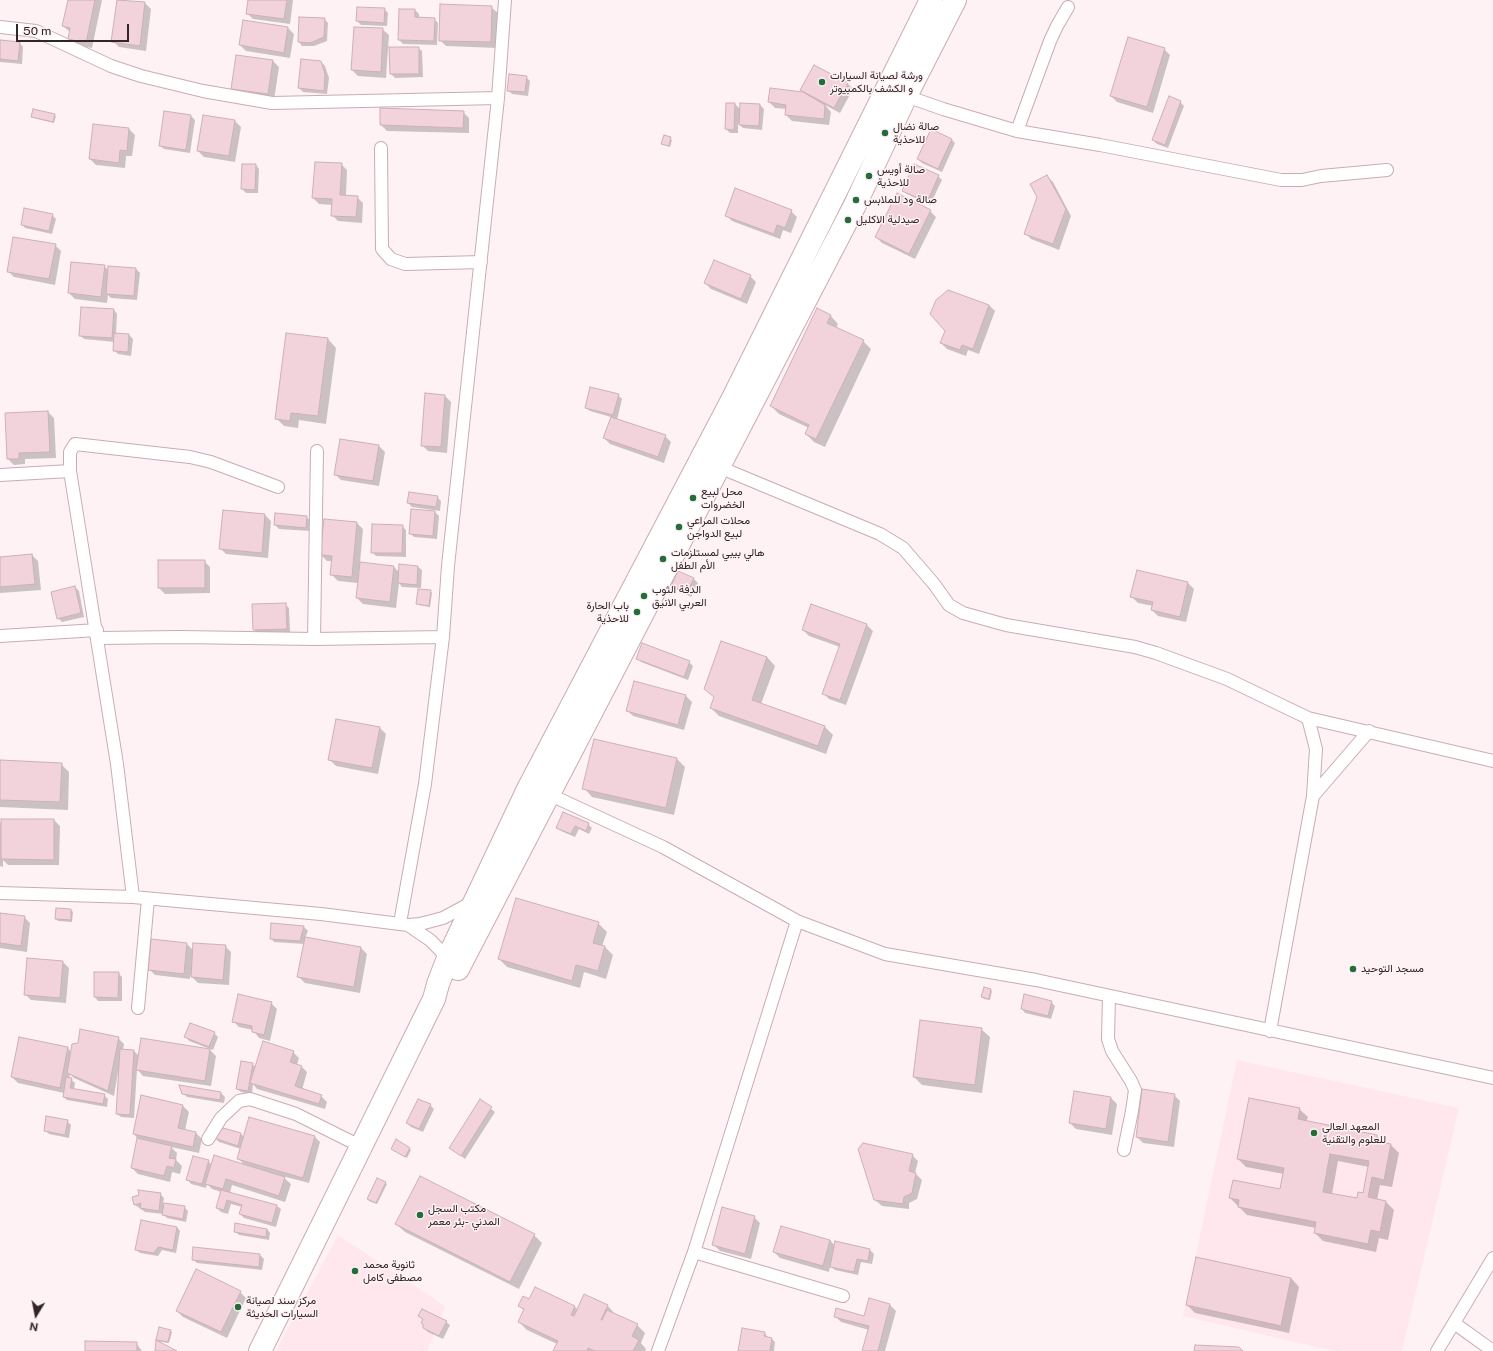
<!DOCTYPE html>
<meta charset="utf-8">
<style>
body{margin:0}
#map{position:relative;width:1493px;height:1351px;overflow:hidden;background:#fef2f5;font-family:"Public Sans",sans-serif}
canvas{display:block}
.north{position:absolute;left:16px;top:1295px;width:40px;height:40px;-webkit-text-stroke:3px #fef2f5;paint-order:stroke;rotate:190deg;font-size:11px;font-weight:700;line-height:16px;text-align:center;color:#312528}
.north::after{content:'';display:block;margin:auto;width:14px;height:18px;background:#312528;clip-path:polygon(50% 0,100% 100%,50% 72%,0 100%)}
.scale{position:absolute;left:16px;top:24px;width:113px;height:18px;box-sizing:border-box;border:2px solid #312528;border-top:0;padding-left:5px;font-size:12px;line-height:14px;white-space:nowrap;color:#312528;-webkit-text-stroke:3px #fef2f5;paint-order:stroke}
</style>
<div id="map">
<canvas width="1493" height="1351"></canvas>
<div class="north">N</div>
<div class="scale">50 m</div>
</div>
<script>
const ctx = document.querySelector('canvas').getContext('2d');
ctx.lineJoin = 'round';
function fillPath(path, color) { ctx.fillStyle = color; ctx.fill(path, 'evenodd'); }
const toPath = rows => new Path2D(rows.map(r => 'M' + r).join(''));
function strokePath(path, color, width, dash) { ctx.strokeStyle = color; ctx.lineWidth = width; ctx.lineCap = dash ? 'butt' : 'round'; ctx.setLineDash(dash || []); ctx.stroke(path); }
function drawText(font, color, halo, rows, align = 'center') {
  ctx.font = font + ' "Public Sans",Vazirmatn,sans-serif'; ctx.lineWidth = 3; ctx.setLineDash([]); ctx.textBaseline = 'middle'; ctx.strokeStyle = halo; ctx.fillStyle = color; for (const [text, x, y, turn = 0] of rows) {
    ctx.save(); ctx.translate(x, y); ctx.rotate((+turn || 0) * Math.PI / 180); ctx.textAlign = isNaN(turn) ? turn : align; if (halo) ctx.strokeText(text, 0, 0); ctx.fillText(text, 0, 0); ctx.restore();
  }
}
fillPath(toPath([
 [1237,1060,1459,1108,1402,1351,1334,1351,1183,1316],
 [338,1235,445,1306,427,1351,276,1351]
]), '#ffe7ed');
fillPath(toPath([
 [69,0,102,0,92,48,75,45,69,39,70,32,63,26],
 [118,0,145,3,151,9,146,51,119,47,113,41],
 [249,0,293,0,290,24,253,19,247,13],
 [491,7,498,13,497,48,446,46,440,40],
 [384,9,388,13,387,26,361,25,357,21],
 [400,10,415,10,419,14,419,18,434,19,438,23,437,45,403,44,399,40],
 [324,19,328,23,327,41,314,46,302,46,299,42],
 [288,28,294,34,290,58,246,51,240,45],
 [382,29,389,35,386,78,358,76,352,70],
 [0,41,20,43,23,47,22,64,0,62],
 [418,48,422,51,423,77,395,78,391,74],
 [1164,49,1170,55,1153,113,1117,102,1111,96],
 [273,61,279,67,274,100,238,95,232,89],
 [321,62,325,66,329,78,327,94,303,92,299,88],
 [526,77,530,81,528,96,512,94,508,90],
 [847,83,853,89,840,113,825,105,831,112,829,125,792,121,786,115,787,109,775,108,769,102,805,93,802,90],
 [1180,102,1184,106,1168,148,1157,144,1153,140],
 [727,104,735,104,741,110,760,105,764,109,762,130,743,128,738,123,738,133,730,133,726,129],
 [463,112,469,118,469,133,387,131,381,125],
 [54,115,56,116,54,123,34,118,32,117],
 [191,116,195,120,190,153,164,149,160,145],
 [235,121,241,127,235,162,204,157,198,151],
 [129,129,135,135,132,156,126,156,125,168,96,165,90,159],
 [664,137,672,140,670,147,662,144],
 [951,139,955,143,942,172,922,163,918,159],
 [341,164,347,170,346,196,357,197,363,203,362,223,338,221,332,215,333,205,319,204,313,198],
 [256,165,259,169,258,193,246,193,242,189],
 [938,176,942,180,930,205,907,194,903,190],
 [1047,176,1053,182,1071,216,1059,250,1031,239,1025,233],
 [898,195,930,211,936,217,915,259,882,243,876,237],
 [791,211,797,217,791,233,783,230,780,239,732,221,726,215],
 [52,215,56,219,52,234,25,228,22,224],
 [55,245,61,251,55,285,14,277,8,271],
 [104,266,109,271,136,269,140,273,137,300,111,298,108,295,107,303,75,299,69,293],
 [750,276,756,282,747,304,711,289,705,283],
 [989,305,995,311,979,354,968,350,966,356,947,349,941,343],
 [114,310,117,314,116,334,129,335,133,339,131,356,118,354,114,350,115,342,84,339,80,335],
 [830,315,838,324,836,328,863,341,871,349,825,447,814,442,806,434,809,428,779,414,771,406],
 [287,334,328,339,336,348,326,424,299,420,298,428,284,426,276,418],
 [618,395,622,399,617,420,665,436,671,442,664,463,610,444,604,438,611,417,590,411,586,408],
 [445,396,451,402,447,453,428,451,422,445],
 [48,412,54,418,56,458,25,459,25,464,14,465,8,459],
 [379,446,385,452,379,486,341,480,335,474],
 [437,497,441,501,440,511,412,507,408,503],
 [412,510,435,512,439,516,437,539,414,537,410,533],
 [265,515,271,521,268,558,226,554,220,548],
 [306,517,310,520,310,531,279,529,275,525],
 [357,523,363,529,360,563,394,567,399,572,399,566,418,567,422,570,421,588,402,587,399,583,396,608,363,604,357,598,358,583,338,581,332,575,333,561,327,561,321,555],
 [402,526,406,530,406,557,376,556,372,552],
 [32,555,38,561,41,590,0,593,0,558],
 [204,561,210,567,210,593,165,594,159,588],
 [678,572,694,579,698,583,691,597,676,589,672,585],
 [1137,572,1188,583,1194,589,1186,622,1158,616,1152,610,1153,606,1138,603,1132,597],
 [75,587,79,591,84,617,62,622,58,618],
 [430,591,432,593,430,607,419,605,417,604],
 [285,604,289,608,290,632,258,633,254,630],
 [812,605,867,625,873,631,846,705,829,699,823,693,840,647,809,636,803,630],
 [767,657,775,666,761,704,825,727,833,735,826,754,719,716,711,708,715,698,705,689],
 [637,658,689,662,693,666,688,680,641,662],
 [686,696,692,702,684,730,633,716,627,710],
 [380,728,386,734,378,774,336,766,330,760],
 [677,759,685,767,674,815,592,797,584,788],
 [0,761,61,764,69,772,68,810,0,807],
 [54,820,60,826,59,865,8,865,3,860,3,867,0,866,0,822,2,824],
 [588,824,592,828,589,834,579,829,575,837,561,831,558,828],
 [56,909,71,910,73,912,72,922,58,921,56,919],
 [0,914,24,917,30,923,27,952,0,948],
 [598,923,607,932,602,946,605,947,613,955,606,979,584,972,580,988,507,967,499,959],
 [272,924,304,927,308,931,305,938,361,948,367,954,360,993,305,983,299,977,304,944,274,942,271,938],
 [187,944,194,951,225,946,231,952,229,985,198,983,190,975,190,979,155,975,149,969],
 [63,962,69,968,66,1003,31,1000,25,994],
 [118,973,122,977,122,1001,98,1001,95,997],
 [990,990,992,991,990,1000,984,999,982,997],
 [1051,1002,1055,1006,1051,1019,1025,1013,1022,1009],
 [271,1003,277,1009,270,1041,259,1038,253,1030,239,1027,233,1021],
 [981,1029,990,1037,982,1093,922,1085,914,1077],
 [214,1033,218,1037,213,1050,189,1041,186,1037],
 [20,1038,68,1048,71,1052,118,1038,124,1044,123,1050,134,1051,139,1056,142,1040,210,1050,216,1056,211,1086,143,1076,137,1069,134,1118,121,1117,117,1114,120,1072,118,1072,114,1096,74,1078,70,1074,69,1078,71,1079,75,1083,74,1090,104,1095,108,1099,107,1107,67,1100,64,1097,64,1093,18,1083,12,1077],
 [293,1052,299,1058,297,1065,301,1066,307,1072,302,1090,321,1096,327,1102,325,1109,257,1089,253,1084,252,1094,241,1092,237,1089,252,1064,256,1067],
 [183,1093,221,1093,225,1097,224,1103,187,1097],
 [1174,1095,1180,1101,1174,1147,1143,1143,1137,1137],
 [1111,1098,1117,1104,1112,1135,1076,1129,1070,1123],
 [480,1101,495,1112,465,1159,450,1148],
 [430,1105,434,1109,423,1132,411,1127,407,1123],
 [183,1106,189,1112,185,1130,196,1133,202,1139,199,1153,171,1147,177,1153,176,1160,182,1166,180,1174,172,1172,170,1182,138,1174,132,1168,138,1139,134,1134],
 [1299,1109,1308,1117,1306,1122,1377,1136,1384,1144,1391,1145,1399,1153,1392,1187,1380,1185,1377,1200,1386,1202,1394,1210,1388,1240,1379,1238,1376,1252,1323,1241,1315,1233,1316,1228,1247,1215,1230,1198,1280,1190,1284,1174,1246,1167,1238,1159],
 [1338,1161,1369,1167,1364,1195,1358,1199,1332,1194],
 [67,1121,71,1125,69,1138,49,1134,45,1130],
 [223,1129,241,1134,245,1138,314,1136,320,1142,309,1183,282,1176,291,1184,285,1202,232,1185,230,1193,277,1206,281,1209,276,1227,244,1218,240,1214,242,1207,231,1204,228,1214,221,1212,217,1208,221,1192,212,1189,207,1184,206,1188,191,1184,188,1180,208,1161,212,1165,245,1166,239,1159,241,1149,219,1142,215,1138],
 [397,1141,411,1150,407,1158,394,1151],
 [912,1155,918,1161,915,1173,922,1180,917,1199,909,1203,909,1209,882,1206,875,1200],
 [385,1183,387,1184,377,1204,369,1201,368,1199],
 [160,1194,164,1198,163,1204,184,1207,188,1211,186,1222,167,1218,163,1214,145,1212,135,1205],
 [754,1217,760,1223,751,1259,720,1251,714,1245],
 [396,1224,534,1235,542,1243,519,1289,405,1232],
 [177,1227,180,1231,176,1253,162,1250,158,1256,140,1253,136,1250],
 [267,1229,270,1233,269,1240,239,1235,235,1231],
 [830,1240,835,1246,836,1243,870,1250,874,1254,872,1264,861,1262,858,1275,835,1270,830,1266,829,1272,780,1258,774,1252],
 [260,1255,264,1259,262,1270,197,1263,193,1259],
 [1291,1278,1299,1287,1289,1333,1195,1313,1187,1305],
 [535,1288,575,1307,578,1310,607,1305,615,1314,615,1315,637,1325,645,1333,641,1343,646,1349,645,1351,554,1351,557,1344,527,1330,519,1322,524,1311,520,1306,530,1300],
 [240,1292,246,1298,227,1338,183,1317,177,1311],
 [869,1300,890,1305,896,1311,885,1351,863,1351,869,1330,841,1322,835,1316,864,1317],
 [420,1316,446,1322,450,1325,443,1339,428,1332,424,1328,424,1320],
 [160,1328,172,1332,169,1343,157,1341],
 [765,1333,768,1338,771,1338,775,1342,774,1351,739,1351],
 [136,1343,142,1351,86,1351]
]), '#0003');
const building = toPath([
 [68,0,95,0,86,43,68,39,70,28,62,26,68,0],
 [117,0,145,2,140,46,111,42,117,0],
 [248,0,287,0,284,19,246,14,248,0],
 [440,4,492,6,491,42,439,41,440,4],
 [357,7,385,8,384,23,356,21,357,7],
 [399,9,415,9,415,17,435,18,434,41,398,40,399,9],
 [299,17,325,18,324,37,310,43,298,42,299,17],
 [243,20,288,27,284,53,239,45,243,20],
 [354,27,383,28,381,72,351,70,354,27],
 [1128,37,1165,48,1147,107,1110,96,1128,37],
 [0,40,20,42,18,61,0,59,0,40],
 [389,47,419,47,419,74,390,74,389,47],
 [236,55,273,60,268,94,231,89,236,55],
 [301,59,321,61,325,74,324,91,298,88,301,59],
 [814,65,848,83,834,108,800,90,814,65],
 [509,74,527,76,525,92,507,91,509,74],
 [770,88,803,92,825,105,824,119,785,115,786,105,768,102,770,88],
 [1169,96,1181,101,1165,145,1152,140,1169,96],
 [726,103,735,103,734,130,725,129,726,103],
 [740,103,760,104,759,126,739,125,740,103],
 [380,108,464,111,463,128,380,125,380,108],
 [33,109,55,114,53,122,31,117,33,109],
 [164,111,191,115,186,150,159,146,164,111],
 [203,115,235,120,229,156,197,151,203,115],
 [93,124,129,128,127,151,120,150,119,163,89,159,93,124],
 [931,129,952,139,938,169,917,159,931,129],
 [664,135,671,137,669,146,661,144,664,135],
 [315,162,342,163,340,195,358,196,356,217,331,216,332,199,312,198,315,162],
 [242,164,256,164,255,190,241,189,242,164],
 [914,164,939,175,927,202,902,191,914,164],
 [1047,175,1066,209,1053,244,1024,234,1037,197,1030,184,1047,175],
 [735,188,792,210,785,228,777,225,774,234,725,216,735,188],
 [897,193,931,210,909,254,875,237,897,193],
 [24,208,53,214,49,231,21,225,24,208],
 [13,237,56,244,49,279,7,272,13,237],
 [714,260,751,275,741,299,704,283,714,260],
 [71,262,105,265,101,297,68,293,71,262],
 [108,266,136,268,134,296,106,294,108,266],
 [948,290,989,305,973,349,962,345,960,350,940,343,945,331,930,314,936,300,948,290],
 [81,307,114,309,112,338,79,336,81,307],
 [817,308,831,315,827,323,864,340,816,439,805,434,809,425,770,406,817,308],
 [114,333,129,334,128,352,113,351,114,333],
 [286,333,328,338,318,416,291,413,290,421,275,419,286,333],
 [590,387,619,394,613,415,585,408,590,387],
 [425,393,445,395,441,447,421,446,425,393],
 [48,411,50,452,19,453,19,459,7,459,5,413,48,411],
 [611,417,666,435,658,457,603,438,611,417],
 [340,439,379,445,373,481,334,475,340,439],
 [409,492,438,496,436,507,407,503,409,492],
 [411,509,435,511,433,536,409,534,411,509],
 [223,510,265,514,262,553,219,549,223,510],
 [275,513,307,516,306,528,274,525,275,513],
 [324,519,357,522,352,577,330,575,332,556,320,555,324,519],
 [372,524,403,525,402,553,371,553,372,524],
 [32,554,35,584,0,587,0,557,32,554],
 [158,560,205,560,205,588,158,588,158,560],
 [360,562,394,566,390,602,356,598,360,562],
 [399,564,418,566,417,585,398,583,399,564],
 [1137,570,1188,582,1180,617,1151,610,1153,602,1130,597,1137,570],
 [678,571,694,578,687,593,671,586,678,571],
 [75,586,81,613,57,619,51,592,75,586],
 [418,589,431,590,429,606,416,604,418,589],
 [286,603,287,629,253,630,252,604,286,603],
 [811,604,867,624,840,700,822,694,840,644,802,630,811,604],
 [721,641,767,657,752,700,825,726,818,746,710,708,714,697,704,689,721,641],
 [642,643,690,661,684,677,636,659,642,643],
 [634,681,686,695,678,725,626,711,634,681],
 [336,719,380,727,372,768,328,760,336,719],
 [594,739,677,758,666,808,582,789,594,739],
 [0,760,62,763,60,802,0,800,0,760],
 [563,812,589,823,586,831,575,826,571,834,556,828,563,812],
 [1,819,54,819,54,860,1,859,1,819],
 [516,898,599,922,593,943,605,946,598,971,576,965,572,981,498,959,516,898],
 [56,908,71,909,71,920,55,919,56,908],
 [0,913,25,916,21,946,0,943,0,913],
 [271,923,304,926,300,941,270,939,271,923],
 [305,937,361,947,354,987,297,977,305,937],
 [151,939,187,943,184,974,148,970,151,939],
 [193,943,226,945,223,980,191,977,193,943],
 [27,958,63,961,60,998,24,995,27,958],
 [94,972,119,972,118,998,94,997,94,972],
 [984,987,991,989,989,999,981,997,984,987],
 [238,994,272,1002,264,1035,252,1032,252,1026,232,1022,238,994],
 [1024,994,1052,1001,1048,1016,1021,1009,1024,994],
 [920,1020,982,1028,975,1085,913,1077,920,1020],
 [190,1023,215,1032,209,1047,184,1037,190,1023],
 [80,1029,119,1037,108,1091,67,1073,72,1044,78,1043,80,1029],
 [19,1037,68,1047,60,1088,11,1077,19,1037],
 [141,1038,210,1049,205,1081,136,1070,141,1038],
 [263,1041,294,1051,290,1062,302,1066,295,1086,322,1095,319,1104,250,1083,263,1041],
 [120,1049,134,1050,130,1115,116,1114,120,1049],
 [241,1061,253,1063,248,1091,236,1089,241,1061],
 [66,1077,72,1078,70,1088,105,1094,103,1104,63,1097,66,1077],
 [179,1085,221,1092,220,1100,182,1094,179,1085],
 [1142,1089,1175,1094,1168,1142,1136,1137,1142,1089],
 [1074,1091,1111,1097,1106,1129,1069,1123,1074,1091],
 [141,1095,183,1105,178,1128,196,1132,193,1147,133,1134,141,1095],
 [1249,1098,1300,1108,1298,1119,1377,1135,1376,1141,1391,1144,1384,1180,1372,1177,1368,1197,1386,1201,1380,1232,1371,1230,1368,1244,1314,1233,1316,1222,1238,1207,1239,1200,1229,1198,1233,1180,1280,1189,1284,1168,1237,1159,1249,1098],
 [1330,1154,1369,1161,1363,1193,1358,1192,1357,1198,1323,1192,1330,1154],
 [418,1099,431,1104,419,1129,406,1123,418,1099],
 [480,1099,492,1107,461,1156,449,1148,480,1099],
 [46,1116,68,1120,65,1135,44,1131,46,1116],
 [249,1117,315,1136,303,1178,237,1159,249,1117],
 [223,1128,241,1133,238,1146,214,1138,223,1128],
 [137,1138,172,1146,169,1158,176,1159,174,1168,167,1166,164,1176,131,1168,137,1138],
 [396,1139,410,1148,405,1157,391,1149,396,1139],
 [863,1143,913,1154,909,1171,916,1173,912,1193,904,1197,903,1204,874,1200,858,1149,863,1143],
 [214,1155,285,1177,279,1196,226,1179,223,1189,205,1184,214,1155],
 [193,1156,209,1160,202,1184,186,1180,193,1156],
 [420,1176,535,1234,510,1282,395,1224,420,1176],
 [377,1178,386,1182,376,1203,367,1199,377,1178],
 [138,1190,161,1193,159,1211,140,1208,141,1203,134,1205,132,1197,139,1195,138,1190],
 [221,1190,277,1205,272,1223,239,1214,242,1205,227,1200,224,1210,216,1208,221,1190],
 [164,1203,185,1206,183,1219,162,1215,164,1203],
 [722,1207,755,1216,745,1254,712,1245,722,1207],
 [141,1220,177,1227,173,1250,158,1247,154,1253,135,1250,141,1220],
 [235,1223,267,1229,266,1237,234,1232,235,1223],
 [781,1226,830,1240,823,1266,773,1252,781,1226],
 [835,1241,870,1249,868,1261,857,1259,854,1272,830,1267,835,1241],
 [193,1247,260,1254,259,1267,192,1260,193,1247],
 [1196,1257,1291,1278,1281,1326,1186,1305,1196,1257],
 [196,1269,241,1291,221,1332,176,1311,196,1269],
 [535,1287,575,1306,571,1315,574,1316,584,1294,608,1305,601,1320,602,1320,607,1310,638,1324,632,1336,639,1340,633,1351,595,1351,588,1348,587,1351,553,1351,558,1341,518,1322,524,1309,518,1306,523,1296,529,1299,535,1287],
 [869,1298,890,1304,878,1351,862,1351,869,1326,834,1317,836,1308,864,1316,869,1298],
 [422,1309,447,1321,439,1336,423,1328,423,1324,421,1323,423,1319,418,1316,422,1309],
 [159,1327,171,1330,168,1342,156,1340,159,1327],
 [742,1328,765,1332,764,1336,772,1338,770,1351,738,1351,742,1328],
 [156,1340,177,1351,155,1351,156,1340],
 [85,1341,137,1342,137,1351,85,1351,85,1341],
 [1195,1345,1239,1347,1243,1351,1194,1351,1195,1345]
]);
fillPath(building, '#f2d3db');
strokePath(building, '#cdb0b7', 1);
const street = toPath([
 [0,27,36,31,111,66,141,76,203,91,272,103,498,98],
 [906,96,943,109,1017,131,1100,145,1281,180,1302,180,1321,176,1387,170],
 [1017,131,1050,41,1057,26,1068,7],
 [381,148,382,249,391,259,405,264,481,262],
 [719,467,880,534,903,548,934,584,949,605,963,613,1006,625,1135,647,1156,653,1227,679,1308,718,1316,749,1313,796,1270,1031],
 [0,475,70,471],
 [0,636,97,630],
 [98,638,180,637,314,639,443,637],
 [314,639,317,451],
 [1308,718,1493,761],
 [544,792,663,847,797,921,885,954,1036,980,1493,1078],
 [1313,796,1369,731],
 [0,893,133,897,321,914,408,925,420,924,443,918,471,903],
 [133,897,117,764,70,471,70,452,75,444,190,457,211,462,278,487],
 [400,923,425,784,443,637,448,566,498,98,505,0],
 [408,925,430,940,448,958],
 [1109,996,1108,1039,1112,1051,1131,1081,1135,1090,1132,1111,1124,1150],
 [138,1008,148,899],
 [208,1139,221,1118,239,1101,250,1099,296,1114,362,1147],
 [694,1252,843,1296],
 [1454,1323,1493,1351],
 [658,1351,694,1252,797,921],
 [1437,1351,1493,1258]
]);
const highway = toPath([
 [458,969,855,205,906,96,955,0],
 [260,1351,434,999,438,984,448,958,529,787,732,400,931,0]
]);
strokePath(street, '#c9acb3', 14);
strokePath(highway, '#c9acb3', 24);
strokePath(street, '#fff', 12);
strokePath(highway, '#fff', 22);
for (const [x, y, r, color] of [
 [822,82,4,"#246d3b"],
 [885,133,4,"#246d3b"],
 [869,176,4,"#246d3b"],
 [856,200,4,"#246d3b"],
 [848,220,4,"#246d3b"],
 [693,498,4,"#246d3b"],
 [679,527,4,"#246d3b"],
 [663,559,4,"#246d3b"],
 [644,596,4,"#246d3b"],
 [637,612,4,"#246d3b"],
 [1353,969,4,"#246d3b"],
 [1314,1133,4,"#246d3b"],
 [420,1215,4,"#246d3b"],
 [355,1271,4,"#246d3b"],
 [238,1307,4,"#246d3b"]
]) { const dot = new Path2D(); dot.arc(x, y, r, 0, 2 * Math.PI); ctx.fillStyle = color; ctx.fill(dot); strokePath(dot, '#fef2f5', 1.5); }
drawText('11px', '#312528', '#fef2f5', [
 ["ورشة لصيانة السيارات",830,76],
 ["و الكشف بالكمبيوتر",830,89],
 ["صالة نضال",893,127],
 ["للاحذية",893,140],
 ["صالة أويس",877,170],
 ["للاحذية",877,183],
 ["صالة ود للملابس",864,200],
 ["صيدلية الاكليل",856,220],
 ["محل لبيع",701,492],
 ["الخضروات",701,505],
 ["محلات المراعي",687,521],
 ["لبيع الدواجن",687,534],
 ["هالي بيبي لمستلزمات",671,553],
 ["الأم الطفل",671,566],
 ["الدفة الثوب",652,590],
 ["العربي الانيق",652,603],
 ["باب الحارة",629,606,"right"],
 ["للاحذية",629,619,"right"],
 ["مسجد التوحيد",1361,969],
 ["المعهد العالي",1322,1127],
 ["للعلوم والتقنية",1322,1140],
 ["مكتب السجل",428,1209],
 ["المدني -بئر معمر",428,1222],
 ["ثانوية محمد",363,1265],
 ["مصطفى كامل",363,1278],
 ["مركز سند لصيانة",246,1301],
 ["السيارات الحديثة",246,1314]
], 'left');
</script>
